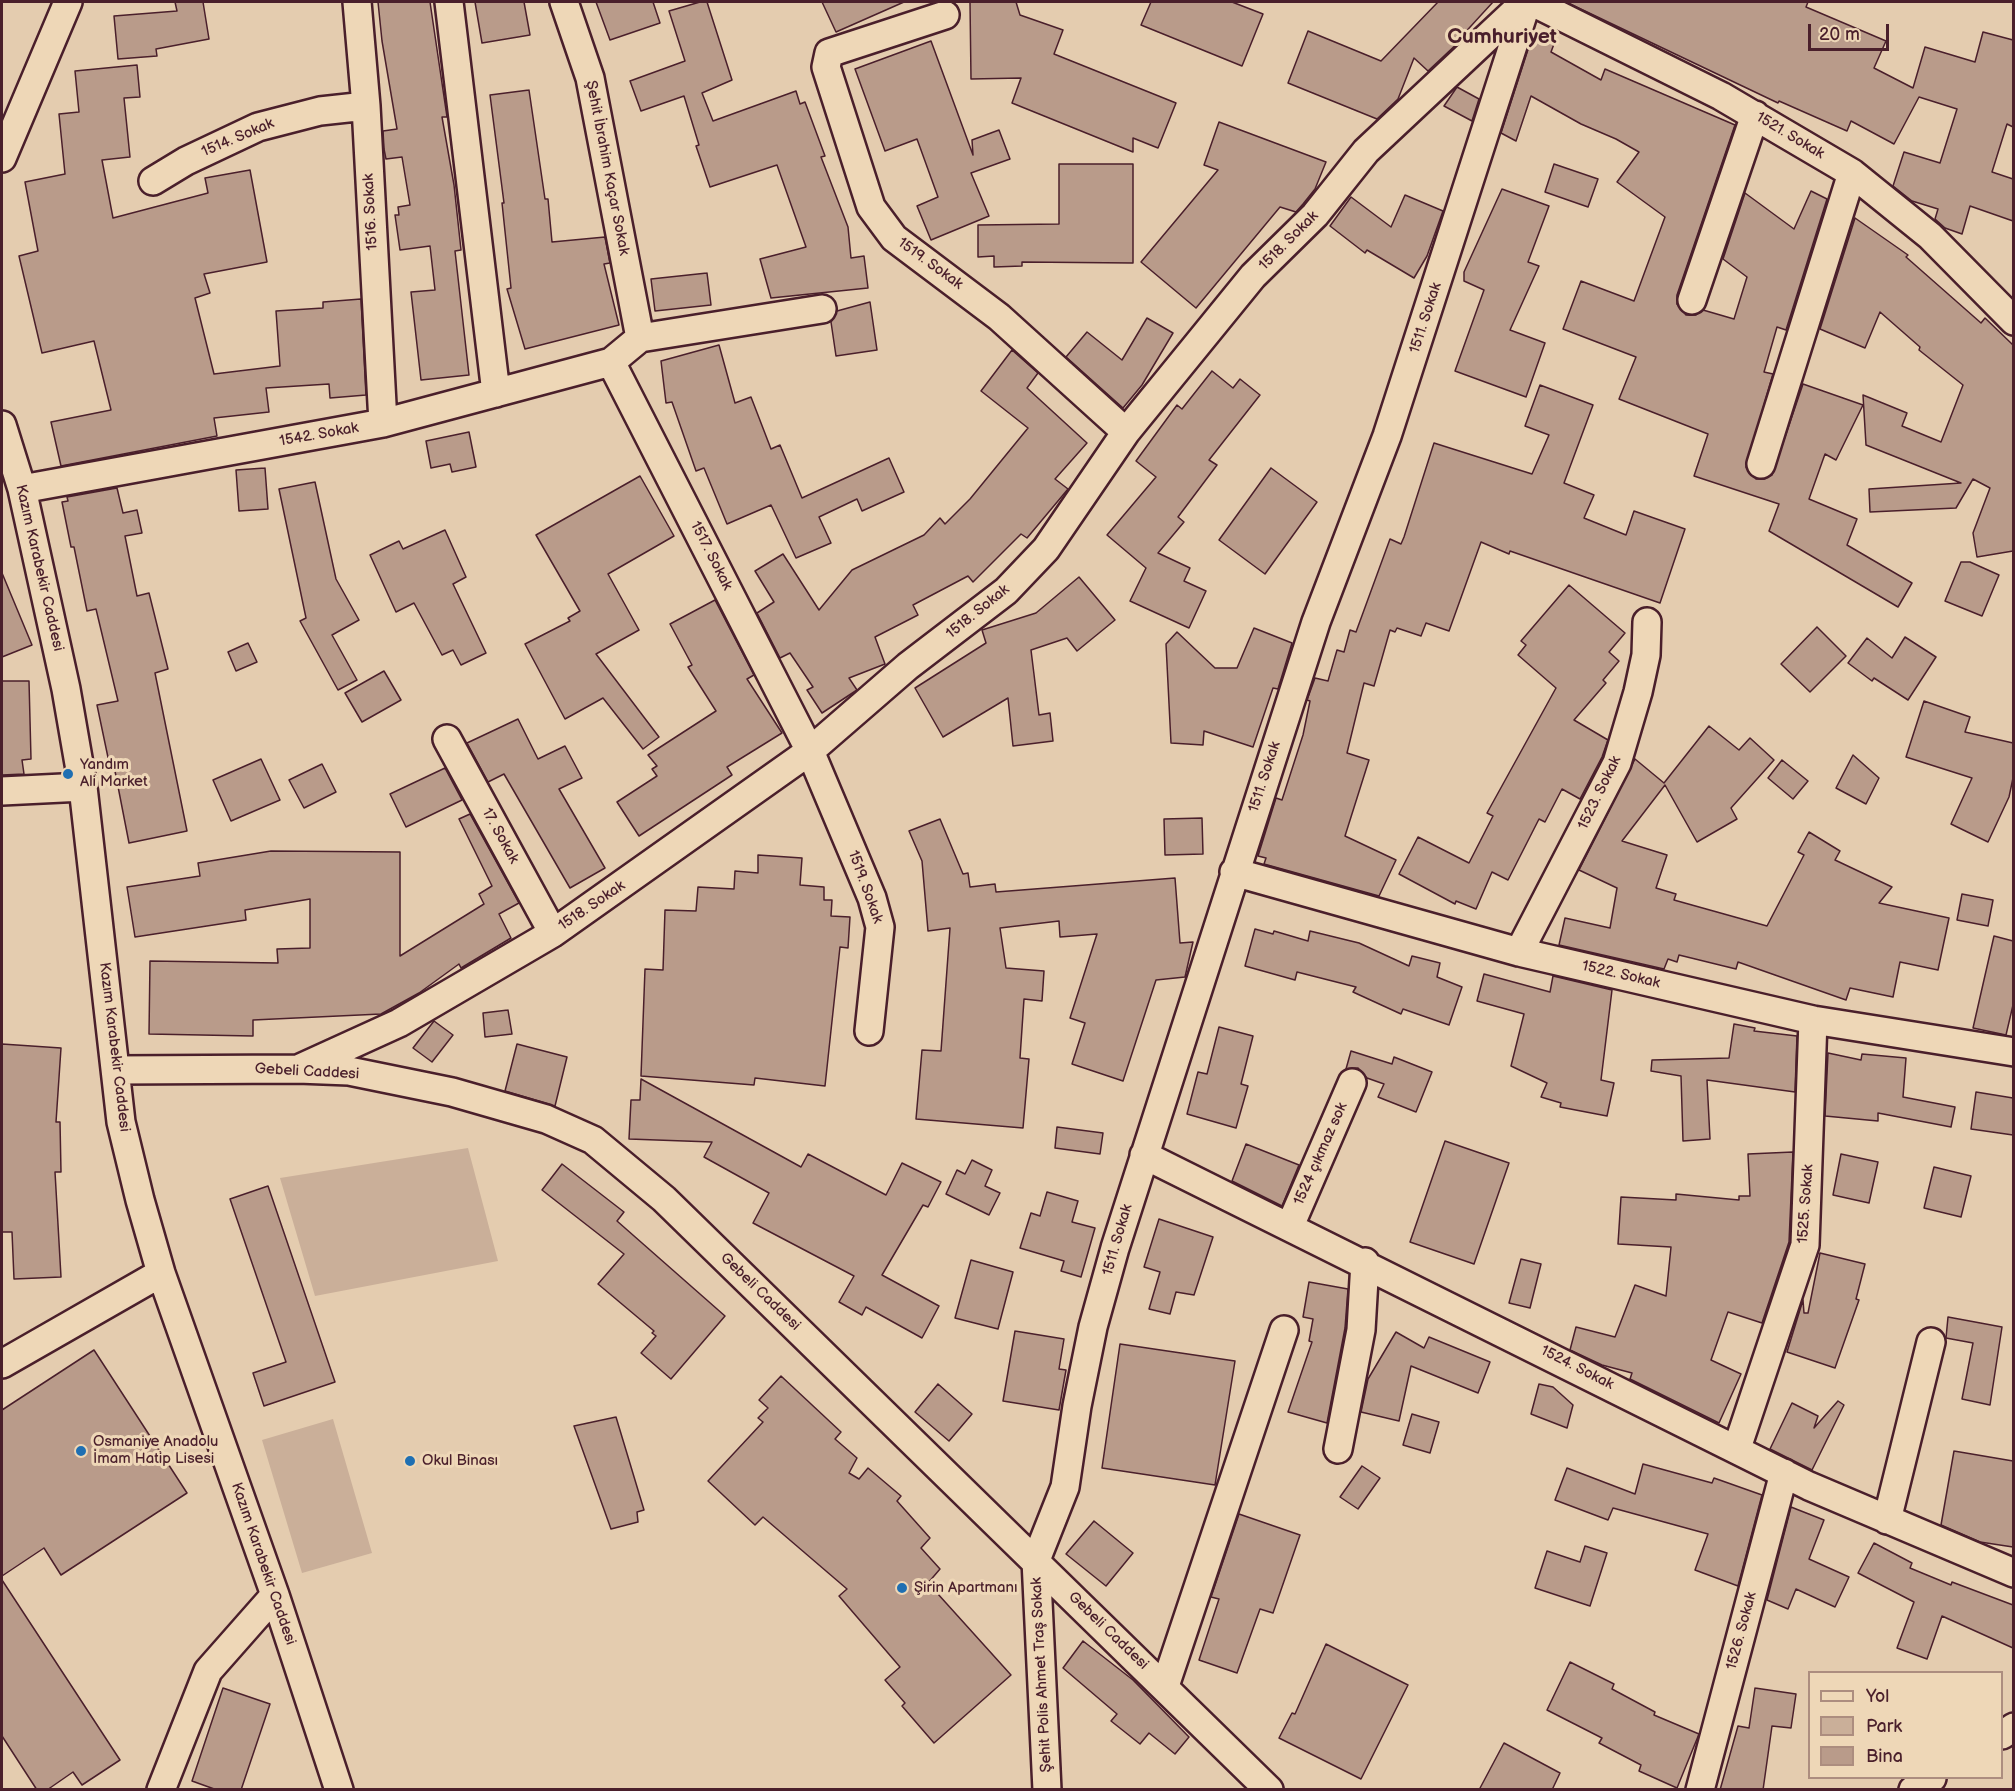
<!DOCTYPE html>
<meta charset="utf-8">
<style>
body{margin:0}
#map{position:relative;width:2015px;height:1791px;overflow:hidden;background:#e4ccaf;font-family:"Balsamiq Sans",sans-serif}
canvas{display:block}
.frame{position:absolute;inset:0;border:3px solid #4a1f2b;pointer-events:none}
.legend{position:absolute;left:1808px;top:1671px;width:195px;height:108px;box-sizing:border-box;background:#eed7b7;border:2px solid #ac8d7f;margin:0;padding:8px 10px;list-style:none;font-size:18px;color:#4a1f2b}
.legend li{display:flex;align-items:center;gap:12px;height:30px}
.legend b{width:30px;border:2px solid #ac8d7f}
.scale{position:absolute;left:1808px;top:24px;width:81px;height:27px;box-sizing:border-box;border:3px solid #4a1f2b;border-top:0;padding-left:8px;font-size:18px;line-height:21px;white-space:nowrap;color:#4a1f2b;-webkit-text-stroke:4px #eed7b7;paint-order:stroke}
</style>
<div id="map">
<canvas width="2015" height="1791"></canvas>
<div class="frame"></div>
<ul class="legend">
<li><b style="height:8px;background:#eed7b7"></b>Yol</li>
<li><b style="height:16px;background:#caaf99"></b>Park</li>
<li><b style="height:16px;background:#b99b8a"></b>Bina</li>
</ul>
<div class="scale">20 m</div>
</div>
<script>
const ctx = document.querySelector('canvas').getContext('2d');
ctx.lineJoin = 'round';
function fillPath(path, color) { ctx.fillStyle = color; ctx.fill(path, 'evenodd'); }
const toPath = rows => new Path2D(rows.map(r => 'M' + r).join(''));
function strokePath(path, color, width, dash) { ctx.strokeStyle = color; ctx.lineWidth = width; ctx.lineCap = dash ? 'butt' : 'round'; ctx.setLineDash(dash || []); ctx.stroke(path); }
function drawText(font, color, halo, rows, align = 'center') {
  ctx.font = font + ' "Balsamiq Sans",sans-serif'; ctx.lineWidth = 6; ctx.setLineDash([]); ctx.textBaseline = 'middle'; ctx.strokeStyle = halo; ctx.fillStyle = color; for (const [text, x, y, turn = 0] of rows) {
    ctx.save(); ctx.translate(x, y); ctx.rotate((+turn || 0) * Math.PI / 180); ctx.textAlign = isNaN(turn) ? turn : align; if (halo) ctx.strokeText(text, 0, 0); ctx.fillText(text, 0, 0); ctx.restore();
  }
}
fillPath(toPath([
 [468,1148,498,1261,315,1296,280,1178],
 [333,1419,372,1553,302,1573,262,1440]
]), '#caaf99');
const building = toPath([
 [175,2,203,2,209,39,156,49,157,56,118,59,114,16,177,11,175,2],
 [378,2,430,2,447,117,442,117,454,185,461,250,455,251,469,375,421,380,411,292,435,290,430,246,400,250,395,215,399,215,398,207,410,205,402,157,386,159,384,149,383,131,397,129,382,41,378,2],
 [475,2,524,2,530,35,482,43,475,2],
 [596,2,653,2,660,23,610,40,596,2],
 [700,2,707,2,732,80,702,93,713,121,796,91,800,104,805,102,825,156,821,157,848,227,851,258,864,256,868,288,771,298,760,259,806,247,777,165,710,187,696,146,699,145,684,96,641,111,630,81,685,61,669,11,700,2],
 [822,2,904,2,836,32,822,2],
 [970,2,1016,2,1020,15,1063,30,1054,54,1176,103,1158,148,1133,138,1133,152,1012,103,1021,78,971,79,970,2],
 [1151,2,1232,2,1263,14,1242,66,1141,25,1151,2],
 [1438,2,1493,2,1460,38,1461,40,1428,71,1414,58,1398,99,1377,119,1288,83,1308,31,1381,61,1438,2],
 [1566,2,1808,2,1806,7,1886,41,1874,68,1913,88,1925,47,1975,62,1983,32,2013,40,2013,127,2007,124,1992,172,2013,179,2013,221,1970,206,1962,234,1945,228,1935,219,1938,209,1912,201,1893,186,1904,152,1940,163,1957,109,1919,97,1894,144,1851,121,1847,131,1779,101,1778,103,1566,2],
 [1533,34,1554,44,1551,52,1601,80,1605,69,1735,125,1677,295,1677,304,1686,315,1696,315,1703,310,1734,319,1747,277,1723,259,1745,193,1794,229,1811,191,1827,199,1786,330,1777,327,1764,372,1773,374,1746,467,1756,479,1764,479,1772,475,1803,384,1863,405,1836,460,1825,454,1809,499,1857,519,1847,545,1912,583,1898,607,1769,531,1779,504,1694,476,1708,434,1619,399,1636,357,1563,329,1581,281,1634,301,1665,217,1617,182,1639,152,1616,139,1581,124,1531,96,1516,141,1501,133,1533,34],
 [931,41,973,155,972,140,999,130,1010,159,971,173,989,216,931,240,917,206,938,197,917,139,885,151,855,69,931,41],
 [137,65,140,97,124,98,130,157,102,160,113,218,208,193,205,178,250,170,267,262,204,274,210,293,195,298,214,374,280,366,276,311,323,308,323,302,361,299,366,395,330,398,329,384,266,388,269,412,214,418,217,436,61,466,51,422,111,410,94,341,42,353,19,256,38,251,25,182,65,174,59,114,79,112,75,71,137,65],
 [1457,87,1479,99,1472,121,1444,106,1457,87],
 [529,90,545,199,548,199,552,242,605,237,610,263,604,264,619,325,525,349,507,289,511,288,502,203,504,203,490,95,529,90],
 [1219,122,1326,162,1315,189,1303,204,1296,212,1280,207,1196,308,1141,262,1218,170,1204,165,1219,122],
 [1059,164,1133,164,1133,263,1022,262,1022,266,994,267,994,256,978,257,978,225,1059,224,1059,164],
 [1554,164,1598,179,1588,207,1545,192,1554,164],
 [1502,189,1549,206,1528,262,1539,266,1510,330,1545,343,1526,397,1455,371,1484,290,1464,281,1464,272,1502,189],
 [1405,195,1443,211,1427,256,1414,278,1367,250,1365,253,1330,226,1351,197,1391,227,1405,195],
 [1855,218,1908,255,1906,257,1981,323,1985,318,2013,345,2013,551,1977,557,1973,533,1990,488,1973,479,1956,508,1870,512,1869,489,1961,483,1866,445,1863,395,1907,413,1902,426,1941,442,1963,385,1919,350,1920,347,1880,312,1865,348,1820,329,1855,218],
 [707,273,711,305,655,311,651,279,707,273],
 [870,302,877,350,836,356,831,322,837,311,870,302],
 [1147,318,1173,333,1142,385,1123,408,1066,357,1087,332,1122,360,1147,318],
 [719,345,735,403,751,397,771,449,780,445,802,498,889,458,904,492,862,511,857,499,819,517,831,543,796,558,771,505,727,524,704,468,696,471,672,402,666,403,661,361,719,345],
 [1012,350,1038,373,1027,388,1087,443,1055,479,1068,489,1027,538,1021,534,973,582,968,576,913,605,918,615,875,637,885,664,849,678,857,690,822,713,807,690,813,687,790,653,780,658,757,613,774,602,755,571,783,554,819,610,852,570,924,535,940,518,945,524,970,499,1028,428,981,391,1012,350],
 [1212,371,1233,388,1240,379,1260,395,1209,460,1217,465,1178,517,1184,522,1158,553,1190,568,1184,581,1206,591,1189,628,1130,601,1146,568,1107,535,1156,477,1136,461,1177,405,1182,409,1212,371],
 [1540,385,1593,405,1564,483,1594,495,1584,518,1626,535,1634,511,1685,529,1660,603,1510,551,1509,554,1481,542,1449,631,1426,623,1421,636,1397,628,1395,632,1390,630,1374,686,1364,683,1347,753,1369,760,1345,836,1396,860,1379,896,1264,864,1266,858,1258,856,1276,798,1282,800,1303,735,1310,701,1307,700,1315,678,1328,681,1337,650,1344,652,1350,630,1356,632,1390,539,1401,544,1404,537,1434,443,1532,474,1549,435,1525,426,1540,385],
 [469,432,476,467,452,472,450,464,431,468,426,441,469,432],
 [265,468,268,509,239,511,236,470,265,468],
 [1271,468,1317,502,1265,574,1219,540,1271,468],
 [640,476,674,536,608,574,639,630,596,654,659,737,643,749,603,698,565,719,525,644,570,621,568,618,580,611,536,535,640,476],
 [315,482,336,579,359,620,332,635,357,680,338,690,300,621,306,618,279,489,315,482],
 [117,488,123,513,137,510,142,533,125,536,137,596,149,593,168,669,155,673,187,831,129,843,114,766,110,767,97,705,118,701,96,609,87,611,74,547,71,547,62,502,68,501,67,497,117,488],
 [445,530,466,577,453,584,486,653,461,665,453,650,442,655,414,603,396,612,370,555,399,541,403,549,445,530],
 [1961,562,1970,562,1999,575,1982,616,1945,601,1961,562],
 [2,573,32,645,2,657,2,573],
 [1079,577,1115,620,1077,651,1067,638,1031,650,1039,715,1050,713,1053,741,1013,746,1008,698,943,737,915,688,986,643,982,630,1036,613,1079,577],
 [1569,585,1625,633,1609,652,1619,661,1603,680,1606,683,1574,720,1608,740,1602,757,1580,799,1562,789,1545,822,1539,819,1508,880,1492,872,1476,909,1456,901,1455,904,1399,874,1418,837,1469,863,1493,816,1487,813,1556,688,1518,655,1526,645,1521,641,1569,585],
 [715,600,754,675,747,679,782,733,727,767,732,775,639,836,617,802,657,776,652,769,657,766,648,755,716,711,688,667,692,665,670,624,715,600],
 [1817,627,1846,656,1810,692,1781,664,1817,627],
 [1254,628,1292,643,1278,689,1273,688,1253,747,1204,731,1203,745,1171,743,1166,644,1177,632,1215,668,1237,668,1254,628],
 [1905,637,1936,657,1908,700,1874,678,1872,681,1848,663,1867,638,1892,658,1905,637],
 [248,643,257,662,236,671,228,652,248,643],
 [384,671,401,700,362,722,345,693,384,671],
 [2,681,29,681,31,759,22,760,24,774,2,775,2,681],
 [1924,701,1970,717,1965,732,2013,743,2013,778,2009,797,1988,842,1951,824,1972,778,1906,757,1924,701],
 [518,719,538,759,565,746,582,778,559,789,605,868,570,888,504,774,488,782,467,743,518,719],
 [1709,726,1739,750,1750,738,1774,760,1731,808,1737,819,1697,842,1665,785,1622,841,1667,855,1656,888,1676,894,1674,900,1767,926,1804,855,1798,852,1809,832,1840,851,1835,860,1892,887,1879,903,1949,918,1938,970,1900,962,1893,997,1850,988,1846,1000,1738,962,1736,969,1679,955,1677,962,1668,959,1664,969,1559,945,1565,918,1610,928,1617,888,1579,870,1635,759,1664,783,1709,726],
 [1853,755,1879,778,1866,804,1836,788,1853,755],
 [261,759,280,800,231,821,213,780,261,759],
 [1782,760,1808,781,1793,799,1768,778,1782,760],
 [322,764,336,792,304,808,289,780,322,764],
 [445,768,462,800,406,827,390,794,445,768],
 [470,814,519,903,499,914,511,938,461,968,459,964,419,993,381,1014,253,1020,253,1036,149,1034,150,961,278,963,277,949,310,948,310,899,245,910,246,920,135,937,127,887,200,876,198,863,271,851,400,852,400,956,484,904,479,894,492,886,459,819,470,814],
 [1202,818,1203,854,1165,855,1164,819,1202,818],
 [940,819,963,874,968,873,970,887,995,884,996,892,1175,878,1180,943,1193,942,1185,977,1156,980,1123,1081,1072,1064,1085,1023,1070,1018,1097,934,1060,937,1059,921,1000,928,1006,968,1044,971,1042,1001,1024,999,1020,1058,1029,1059,1023,1128,916,1119,922,1050,941,1051,950,928,928,931,922,861,909,831,940,819],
 [758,855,802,858,800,885,824,887,824,900,832,900,831,916,850,917,848,948,840,947,825,1086,755,1078,754,1085,641,1076,645,969,663,970,665,910,696,911,698,887,734,889,735,871,758,873,758,855],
 [1962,894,1993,900,1988,926,1957,920,1962,894],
 [1255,929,1273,934,1274,931,1308,941,1310,931,1359,943,1409,966,1412,956,1440,963,1437,977,1462,987,1449,1025,1403,1009,1401,1014,1353,992,1356,987,1297,972,1295,980,1245,966,1255,929],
 [1994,936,2013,941,2013,1005,2006,1035,1973,1028,1994,936],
 [1484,974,1550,992,1553,976,1612,990,1601,1080,1614,1083,1607,1116,1560,1107,1561,1103,1541,1097,1547,1083,1511,1066,1524,1014,1477,1001,1484,974],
 [508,1010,512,1034,485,1037,483,1013,508,1010],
 [434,1021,453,1035,432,1062,413,1048,434,1021],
 [1734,1024,1755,1028,1754,1031,1797,1036,1795,1092,1707,1080,1710,1139,1683,1141,1681,1076,1651,1071,1652,1060,1729,1058,1734,1024],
 [1219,1027,1253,1036,1241,1084,1248,1086,1236,1128,1187,1114,1198,1072,1207,1074,1219,1027],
 [2,1044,61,1048,56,1122,60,1122,61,1172,55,1172,61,1277,14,1279,12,1232,2,1232,2,1044],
 [517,1044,567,1057,555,1106,505,1091,517,1044],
 [1351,1051,1392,1064,1394,1057,1432,1072,1416,1112,1378,1097,1384,1084,1367,1078,1358,1068,1346,1069,1351,1051],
 [1828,1053,1861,1060,1862,1054,1906,1058,1903,1097,1955,1107,1951,1127,1878,1113,1878,1121,1825,1116,1828,1053],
 [641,1079,801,1167,808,1154,886,1195,902,1163,941,1182,928,1207,923,1205,882,1275,939,1306,922,1338,866,1307,862,1315,839,1302,854,1276,753,1223,769,1193,704,1157,712,1142,629,1139,631,1100,640,1100,641,1079],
 [1976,1092,2013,1098,2013,1135,1971,1129,1976,1092],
 [1057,1127,1103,1133,1100,1154,1055,1148,1057,1127],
 [1445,1141,1509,1163,1474,1264,1410,1242,1445,1141],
 [1246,1144,1299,1165,1282,1206,1232,1181,1246,1144],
 [1793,1152,1789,1242,1762,1323,1728,1312,1711,1360,1741,1374,1719,1423,1630,1379,1632,1373,1602,1365,1570,1350,1576,1327,1615,1337,1635,1285,1666,1296,1671,1247,1618,1244,1621,1197,1676,1200,1676,1194,1739,1200,1739,1196,1750,1196,1748,1154,1793,1152],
 [1841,1154,1878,1162,1869,1203,1833,1195,1841,1154],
 [972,1160,992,1170,985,1186,1000,1193,989,1215,946,1194,957,1170,965,1174,972,1160],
 [562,1164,624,1212,617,1221,725,1316,671,1379,641,1353,656,1336,652,1333,654,1331,598,1284,624,1254,542,1190,562,1164],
 [1934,1167,1971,1176,1961,1217,1924,1208,1934,1167],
 [268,1186,335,1382,264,1406,253,1373,286,1362,230,1199,268,1186],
 [1047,1192,1078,1201,1072,1222,1095,1228,1081,1277,1061,1271,1064,1261,1020,1248,1031,1213,1040,1216,1047,1192],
 [1159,1219,1213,1237,1194,1295,1176,1292,1170,1314,1149,1309,1160,1272,1144,1267,1159,1219],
 [1820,1253,1865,1264,1856,1299,1859,1300,1835,1368,1787,1352,1803,1300,1804,1313,1808,1313,1820,1253],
 [1521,1259,1541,1264,1530,1308,1509,1303,1521,1259],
 [971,1260,1013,1272,998,1329,955,1318,971,1260],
 [1309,1282,1348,1289,1345,1328,1327,1423,1288,1412,1312,1342,1309,1341,1313,1319,1303,1317,1309,1282],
 [1948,1317,2002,1327,1990,1405,1962,1399,1973,1343,1946,1338,1948,1317],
 [1015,1331,1064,1339,1059,1369,1066,1370,1059,1410,1003,1401,1015,1331],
 [1396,1332,1424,1348,1429,1337,1490,1362,1478,1393,1411,1366,1399,1421,1361,1412,1368,1379,1396,1332],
 [1120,1344,1235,1361,1215,1485,1102,1468,1120,1344],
 [94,1350,187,1493,61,1575,44,1548,2,1576,2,1410,94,1350],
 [781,1376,841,1432,835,1439,857,1458,849,1473,859,1479,868,1468,901,1496,897,1501,930,1538,921,1548,940,1569,928,1583,1011,1675,934,1743,902,1706,905,1703,885,1680,900,1667,839,1596,847,1589,763,1517,755,1525,708,1481,763,1422,758,1418,768,1408,759,1400,781,1376],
 [938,1384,972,1414,949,1441,915,1412,938,1384],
 [1539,1384,1553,1387,1573,1405,1567,1428,1531,1414,1539,1384],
 [1838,1401,1844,1405,1812,1470,1770,1449,1792,1403,1818,1416,1814,1428,1838,1401],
 [1412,1414,1439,1422,1430,1453,1403,1445,1412,1414],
 [616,1417,644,1510,637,1512,638,1522,611,1529,574,1426,616,1417],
 [1954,1451,2013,1461,2013,1547,1980,1542,1941,1525,1954,1451],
 [1643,1464,1712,1483,1714,1478,1762,1495,1738,1586,1695,1570,1708,1534,1613,1508,1608,1520,1555,1500,1567,1468,1635,1494,1643,1464],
 [1362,1466,1380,1478,1358,1509,1340,1497,1362,1466],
 [1791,1507,1824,1520,1809,1559,1849,1577,1835,1607,1796,1589,1788,1609,1767,1600,1791,1507],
 [1239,1514,1300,1535,1273,1613,1260,1609,1237,1673,1199,1660,1219,1599,1211,1597,1239,1514],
 [1094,1521,1133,1553,1106,1586,1066,1554,1094,1521],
 [1874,1543,1912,1563,1910,1568,1951,1585,1952,1582,2013,1605,2013,1648,1942,1616,1927,1659,1897,1648,1914,1602,1858,1573,1874,1543],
 [1585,1546,1607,1553,1590,1606,1535,1588,1547,1551,1580,1562,1585,1546],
 [2,1580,120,1760,82,1785,73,1772,47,1790,37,1790,2,1736,2,1580],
 [1083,1641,1133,1680,1189,1737,1175,1754,1149,1733,1140,1744,1111,1721,1117,1714,1063,1668,1083,1641],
 [1326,1644,1408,1685,1361,1779,1279,1738,1292,1713,1295,1714,1326,1644],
 [1570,1662,1614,1684,1612,1689,1655,1712,1654,1715,1699,1734,1677,1788,1639,1771,1641,1765,1599,1743,1602,1738,1547,1710,1570,1662],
 [223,1688,270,1704,241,1790,217,1790,192,1781,223,1688],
 [1755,1688,1796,1694,1791,1728,1772,1726,1763,1790,1720,1790,1738,1726,1749,1728,1755,1688],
 [1504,1743,1560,1773,1552,1790,1479,1790,1504,1743]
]);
fillPath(building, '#b99b8a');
strokePath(building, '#4a1f2b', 1.5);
const street = toPath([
 [357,2,366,106,383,423],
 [449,2,496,393],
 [564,2,590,78,640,338],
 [1532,2,1721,96,1852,173,1930,236,2014,321],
 [945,15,829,53,826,67,871,207,894,238,999,317,1126,432],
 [2,158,68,2],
 [153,181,186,161,258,127,320,111,366,106],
 [1692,300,1755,115],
 [611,362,810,751,872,898,880,927,869,1031],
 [2,425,22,489,66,689,83,787,121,1122,140,1200,161,1273,275,1595,339,1790],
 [1761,464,1852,173],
 [22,489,383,423,611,362,640,338,822,309],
 [447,739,553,933],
 [2,791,83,787],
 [1234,872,1519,952,1813,1020,2014,1052],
 [1519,952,1617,763,1638,692,1646,655,1647,622],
 [298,1069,399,1023,553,933,810,751,908,666,1006,591,1046,549,1126,432,1253,276,1315,215,1366,151,1525,2],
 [117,1070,298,1069,349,1071,452,1092,546,1119,593,1140,664,1199,1269,1790],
 [1144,1155,1809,1486,2014,1573],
 [1290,1226,1352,1083],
 [2,1364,161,1273],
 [1737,1448,1805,1245,1813,1020],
 [1338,1449,1361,1330,1365,1262],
 [1887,1520,1931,1342],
 [1165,1686,1284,1330],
 [2002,1735,2014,1727],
 [161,1790,208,1671,275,1595],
 [1047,1790,1036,1560,1065,1487,1077,1406,1093,1327,1115,1248,1316,622,1387,436,1527,2],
 [1700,1790,1784,1473],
 [1913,1790,1932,1778]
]);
strokePath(street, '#4a1f2b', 32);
strokePath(street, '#eed7b7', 27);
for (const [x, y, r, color] of [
 [68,774,6,"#1f6fb2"],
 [81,1451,6,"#1f6fb2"],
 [410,1461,6,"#1f6fb2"],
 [902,1588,6,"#1f6fb2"]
]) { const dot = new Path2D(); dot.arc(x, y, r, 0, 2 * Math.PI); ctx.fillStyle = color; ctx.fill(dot); strokePath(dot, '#eed7b7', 2); }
drawText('15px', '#4a1f2b', '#eed7b7', [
 ["1521. Sokak",1790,136,31],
 ["1514. Sokak",238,138,-23],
 ["Şehit İbrahim Kaçar Sokak",607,168,79],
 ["1516. Sokak",371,212,-93],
 ["1518. Sokak",1289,241,-45],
 ["1519. Sokak",930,264,36],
 ["1511. Sokak",1426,318,-72],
 ["1542. Sokak",319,435,-10],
 ["1517. Sokak",711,556,63],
 ["Kazım Karabekir Caddesi",39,568,77],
 ["1518. Sokak",978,612,-39],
 ["1511. Sokak",1265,777,-72],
 ["1523. Sokak",1600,793,-64],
 ["17. Sokak",500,836,61],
 ["1519. Sokak",865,887,70],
 ["1518. Sokak",592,906,-34],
 ["1522. Sokak",1621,975,13],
 ["Kazım Karabekir Caddesi",114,1047,83],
 ["Gebeli Caddesi",307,1072,3],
 ["1524 çıkmaz sok",1321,1154,-66],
 ["1525. Sokak",1806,1204,-86],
 ["1511. Sokak",1118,1240,-74],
 ["Gebeli Caddesi",760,1292,44],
 ["1524. Sokak",1577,1368,27],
 ["Kazım Karabekir Caddesi",263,1564,71],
 ["Gebeli Caddesi",1108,1631,44],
 ["1526. Sokak",1742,1631,-75],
 ["Şehit Polis Ahmet Traş Sokak",1042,1675,-93]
]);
drawText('15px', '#4a1f2b', '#eed7b7', [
 ["Yandım",80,765],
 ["Ali Market",80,782],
 ["Osmaniye Anadolu",93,1442],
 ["İmam Hatip Lisesi",93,1459],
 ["Okul Binası",422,1461],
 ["Şirin Apartmanı",914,1588]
], 'left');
drawText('bold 21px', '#4a1f2b', '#eed7b7', [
 ["Cumhuriyet",1502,38]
]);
</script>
